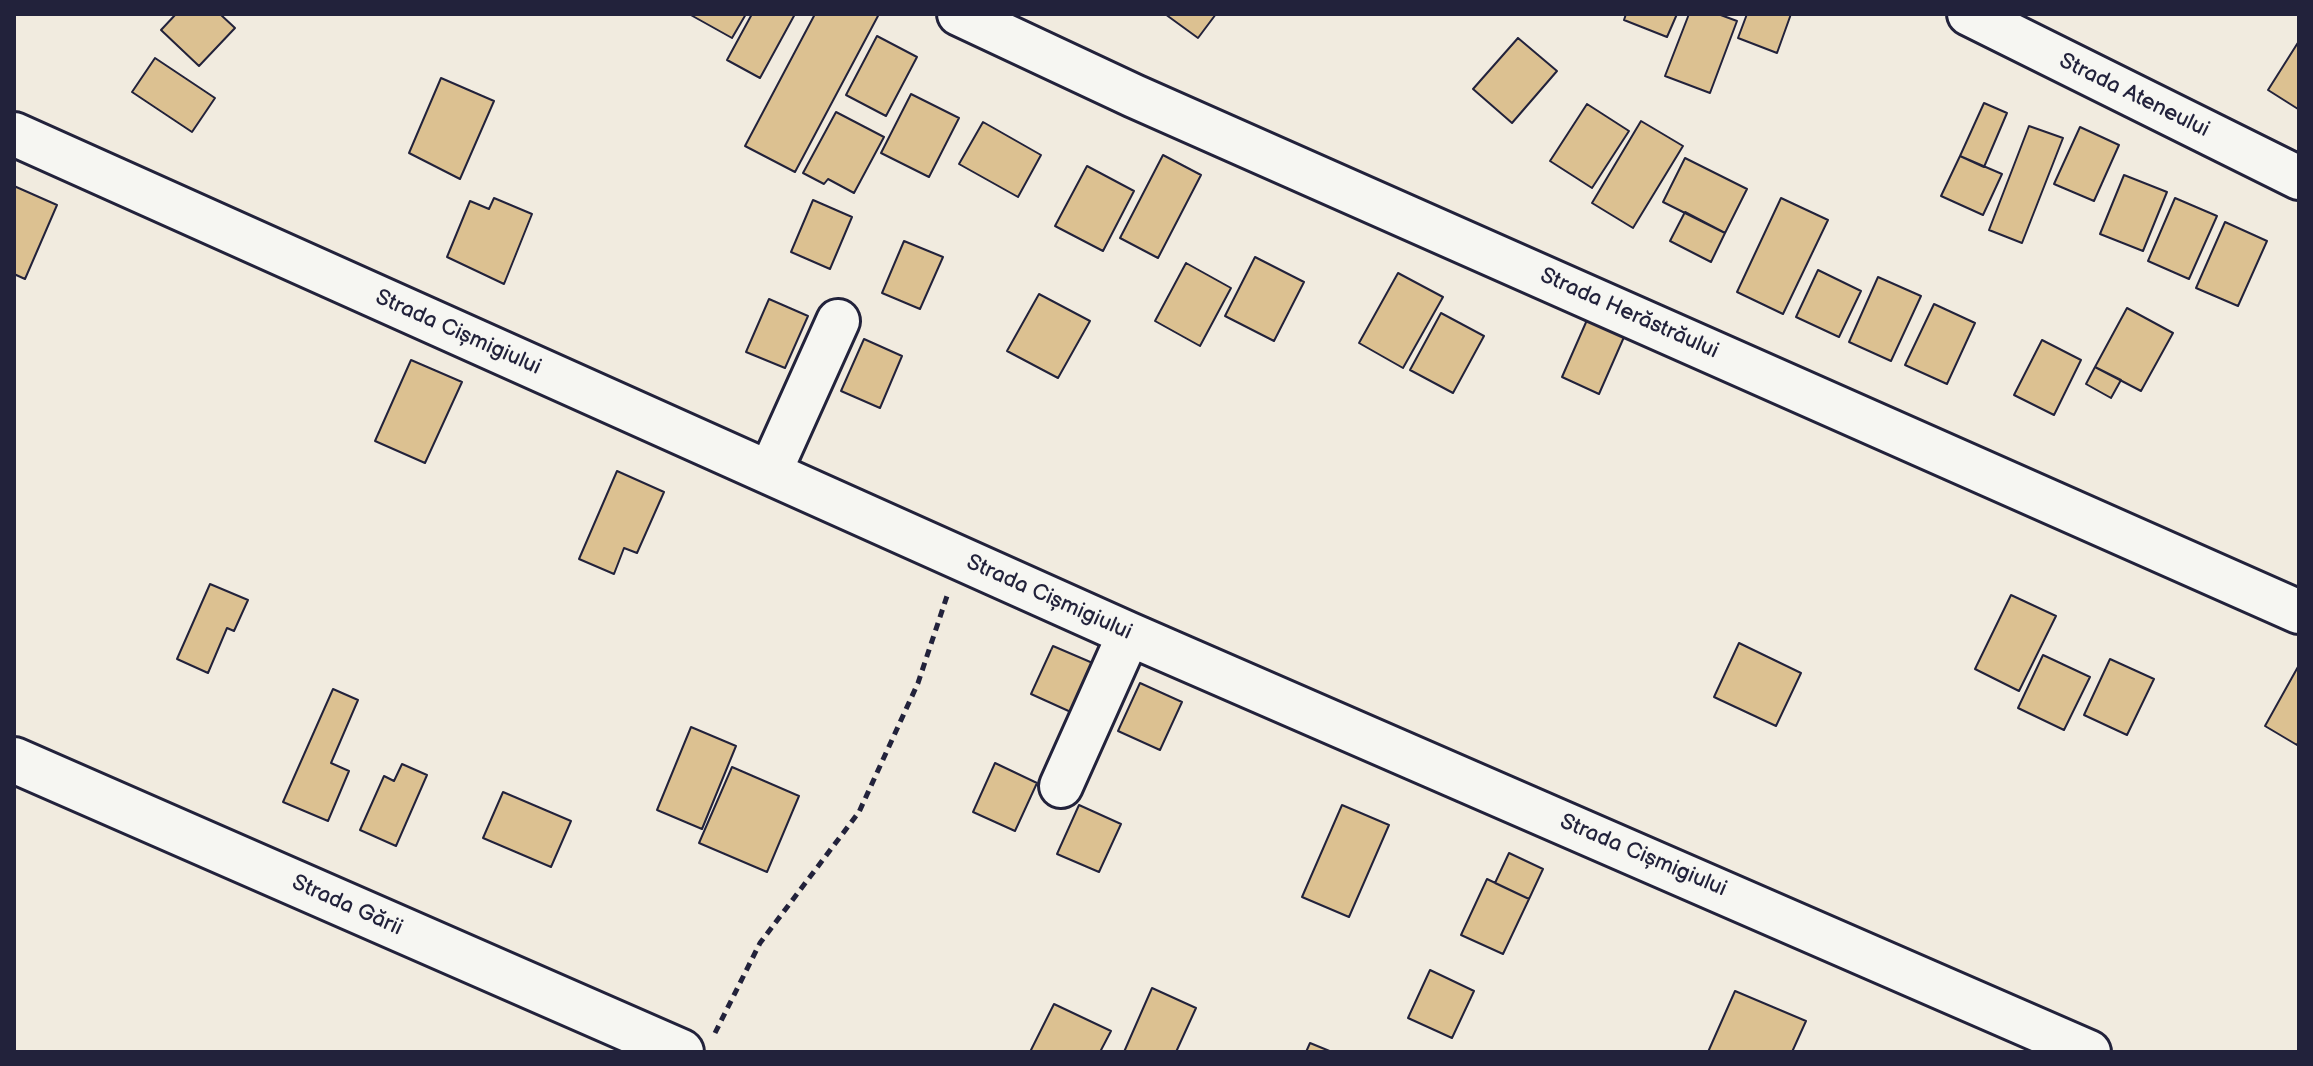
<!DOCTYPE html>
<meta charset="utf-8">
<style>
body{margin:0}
#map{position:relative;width:2313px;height:1066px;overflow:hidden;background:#f1ebdf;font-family:"Balsamiq Sans",sans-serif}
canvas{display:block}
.frame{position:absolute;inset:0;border:16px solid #22223b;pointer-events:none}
</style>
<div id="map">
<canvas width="2313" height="1066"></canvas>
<div class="frame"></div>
</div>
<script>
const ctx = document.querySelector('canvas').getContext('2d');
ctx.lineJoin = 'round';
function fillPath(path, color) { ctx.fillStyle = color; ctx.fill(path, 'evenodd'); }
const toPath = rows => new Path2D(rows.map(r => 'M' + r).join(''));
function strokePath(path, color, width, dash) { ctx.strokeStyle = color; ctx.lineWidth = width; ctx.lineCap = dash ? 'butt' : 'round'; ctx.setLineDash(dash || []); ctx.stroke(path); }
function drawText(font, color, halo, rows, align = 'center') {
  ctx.font = font + ' "Balsamiq Sans",sans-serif'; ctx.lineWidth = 6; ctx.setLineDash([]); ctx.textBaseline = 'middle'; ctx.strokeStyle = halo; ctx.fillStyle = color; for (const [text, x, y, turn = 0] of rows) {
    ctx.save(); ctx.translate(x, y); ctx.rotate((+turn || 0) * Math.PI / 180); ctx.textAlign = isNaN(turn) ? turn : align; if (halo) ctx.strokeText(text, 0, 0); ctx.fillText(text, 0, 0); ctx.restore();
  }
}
const building = toPath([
 [176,14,220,14,235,28,199,66,161,30,176,14],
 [689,14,746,14,732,38,689,14],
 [752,14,795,14,760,78,727,60,752,14],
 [815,14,879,14,795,172,745,146,815,14],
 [1165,14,1216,14,1198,38,1165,14],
 [1626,14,1677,14,1667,37,1624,20,1626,14],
 [1689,14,1718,14,1737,21,1710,93,1665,76,1689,14],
 [1747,14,1791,14,1777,53,1738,38,1747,14],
 [877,36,917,57,886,116,846,95,877,36],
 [1518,38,1557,71,1512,123,1473,89,1518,38],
 [2299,41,2299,107,2298,109,2268,90,2299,41],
 [155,58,215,98,192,132,132,92,155,58],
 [441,78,494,101,460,179,409,153,441,78],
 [911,94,959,118,929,177,881,153,911,94],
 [1984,103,2007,113,1984,167,1960,156,1984,103],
 [1587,104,1629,131,1592,188,1550,161,1587,104],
 [836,112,884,137,854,193,828,179,824,184,803,173,836,112],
 [1641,121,1683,146,1633,228,1592,203,1641,121],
 [983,122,1041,155,1018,197,959,164,983,122],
 [2029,126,2063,138,2022,243,1989,230,2029,126],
 [2080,127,2119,145,2094,201,2054,184,2080,127],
 [1163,155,1201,175,1158,258,1120,238,1163,155],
 [1960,156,2002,174,1983,215,1941,196,1960,156],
 [1685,158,1747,189,1725,233,1663,202,1685,158],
 [1087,166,1134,191,1103,251,1055,226,1087,166],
 [2124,175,2167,192,2143,251,2100,234,2124,175],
 [14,186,57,205,25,279,14,274,14,186],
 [494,198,532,214,504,284,447,257,470,201,489,209,494,198],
 [1781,198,1828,220,1783,314,1737,292,1781,198],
 [2175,198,2217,216,2189,279,2148,261,2175,198],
 [813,200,852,217,830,269,791,252,813,200],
 [1685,212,1725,233,1711,262,1670,241,1685,212],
 [2225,222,2267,241,2238,306,2196,288,2225,222],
 [904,241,943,257,920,309,882,293,904,241],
 [1255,257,1304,282,1274,341,1225,316,1255,257],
 [1186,263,1231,288,1200,346,1155,321,1186,263],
 [1818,270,1861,291,1839,337,1796,317,1818,270],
 [1398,273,1443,297,1403,368,1359,343,1398,273],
 [1878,277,1921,296,1891,361,1849,342,1878,277],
 [1039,294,1090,321,1058,378,1007,351,1039,294],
 [769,299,808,316,785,368,746,352,769,299],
 [1934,304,1975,323,1947,384,1905,365,1934,304],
 [2127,308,2173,333,2141,391,2095,367,2127,308],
 [1441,313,1484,336,1453,393,1410,370,1441,313],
 [1587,320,1624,337,1599,394,1562,377,1587,320],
 [864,339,902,356,880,408,841,391,864,339],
 [2042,340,2081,360,2054,415,2014,395,2042,340],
 [411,360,462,382,425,463,375,441,411,360],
 [2095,367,2121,380,2111,398,2086,384,2095,367],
 [617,471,664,492,637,553,624,548,614,574,579,559,617,471],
 [210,584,248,600,234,631,227,628,208,673,177,659,210,584],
 [2011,595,2056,616,2019,691,1975,669,2011,595],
 [1739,643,1801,673,1776,726,1714,697,1739,643],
 [1053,646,1095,664,1073,713,1031,694,1053,646],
 [2043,655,2090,677,2064,730,2018,708,2043,655],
 [2110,659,2154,679,2127,735,2084,715,2110,659],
 [2299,665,2299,741,2297,745,2265,726,2299,665],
 [1140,683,1182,702,1160,750,1118,731,1140,683],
 [333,689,358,700,331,763,349,771,328,821,283,802,333,689],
 [691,727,736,746,702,829,657,810,691,727],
 [995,763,1037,783,1015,831,973,812,995,763],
 [402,764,427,775,396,846,360,830,384,776,394,781,402,764],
 [732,767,799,796,767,872,699,843,732,767],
 [503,792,571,821,551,867,483,838,503,792],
 [1079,805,1121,824,1099,872,1057,854,1079,805],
 [1342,805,1389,825,1349,917,1302,897,1342,805],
 [1509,853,1543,869,1529,899,1495,883,1509,853],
 [1487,879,1529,899,1503,954,1461,935,1487,879],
 [1430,970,1474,991,1452,1038,1408,1018,1430,970],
 [1152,988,1196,1008,1176,1052,1124,1052,1152,988],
 [1735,991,1806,1021,1792,1052,1708,1052,1735,991],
 [1054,1004,1111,1031,1100,1052,1030,1052,1054,1004],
 [1310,1043,1332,1052,1306,1052,1310,1043]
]);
fillPath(building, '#dcc191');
strokePath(building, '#22223b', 2);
const street = toPath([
 [959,14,1134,96,2299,612],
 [1969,14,2299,178],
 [14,134,1129,634,2089,1052],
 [770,472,838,321],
 [1061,786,1129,634]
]);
const secondary = toPath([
 [14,760,681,1052]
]);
strokePath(street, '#22223b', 48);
strokePath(secondary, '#22223b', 50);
strokePath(toPath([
 [715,1033,760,943,859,812,918,683,948,593]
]), '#22223b', 5, [8, 6]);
strokePath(street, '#f6f6f2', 42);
strokePath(secondary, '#f6f6f2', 44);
drawText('22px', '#22223b', '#f6f6f2', [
 ["Strada Ateneului",2134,96,26],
 ["Strada Herăstrăului",1629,314,24],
 ["Strada Cișmigiului",458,333,24],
 ["Strada Cișmigiului",1049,598,24],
 ["Strada Cișmigiului",1643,856,23],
 ["Strada Gării",347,906,24]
]);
</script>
